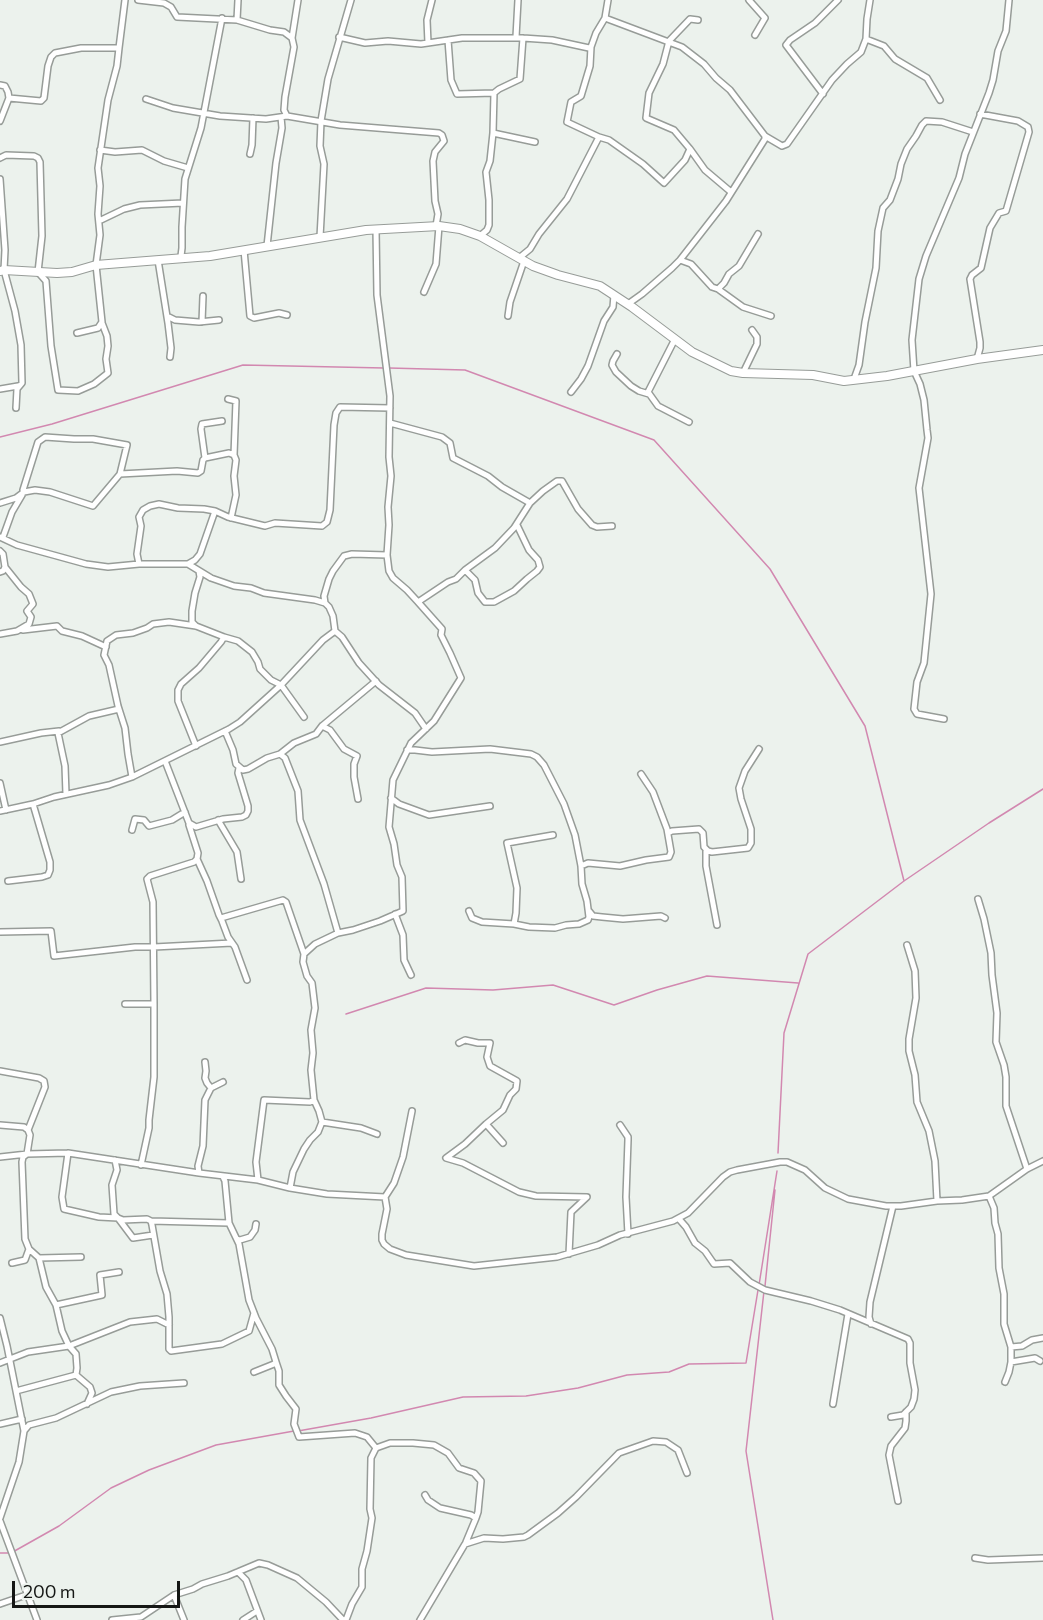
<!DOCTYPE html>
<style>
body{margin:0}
#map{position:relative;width:1043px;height:1620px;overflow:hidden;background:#ecf2ed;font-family:Commissioner,sans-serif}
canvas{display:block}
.scale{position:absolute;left:12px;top:1581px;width:168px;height:27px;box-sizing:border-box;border:3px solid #151715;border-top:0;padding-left:8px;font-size:18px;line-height:21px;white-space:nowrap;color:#151715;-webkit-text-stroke:4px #ecf2ed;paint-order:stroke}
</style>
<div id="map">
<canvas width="1043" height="1620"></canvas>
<div class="scale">200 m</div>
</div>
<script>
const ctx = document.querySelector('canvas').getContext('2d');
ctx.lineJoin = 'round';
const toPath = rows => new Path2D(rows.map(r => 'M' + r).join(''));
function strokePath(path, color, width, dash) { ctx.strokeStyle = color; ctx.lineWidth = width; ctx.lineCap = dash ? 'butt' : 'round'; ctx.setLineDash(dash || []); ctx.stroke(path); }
strokePath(toPath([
 [389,368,465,370,654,440,770,569,865,726,904,881],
 [0,437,52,424,243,365,384,368],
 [346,1014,426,988,493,990,553,985,614,1005,657,990,707,976,798,983],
 [778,1153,784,1033,808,954,904,881,989,823,1043,789],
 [759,1285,777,1171],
 [765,1286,775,1190],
 [764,1291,746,1451,773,1620],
 [298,1431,371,1418,463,1397,526,1396,578,1388,627,1375,669,1372,689,1364,746,1363,758,1290],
 [0,1553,11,1553,59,1526,111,1488,149,1470,216,1445,294,1431]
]), '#d288b0', 1.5);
const street = toPath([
 [138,0,164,3,171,7,177,17,237,20,270,30,284,32,292,38],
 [749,0,765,18,755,35],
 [605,18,608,0],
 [237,20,238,0],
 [339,37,365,43,388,41,421,44,462,38,523,38,552,40,589,48,591,47,596,33,605,18,682,47,704,64,716,78,730,90,765,136,782,146,787,144,832,80,847,64,861,52,866,39,867,19,870,0],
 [516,37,518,0],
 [866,39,884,46,895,59,927,78,940,100],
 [448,40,451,80,457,94,494,93,493,133],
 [428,43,427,20,432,0],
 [119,48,125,0],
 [0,85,5,86,8,92,9,98,0,121],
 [494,93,499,89,520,79,523,38],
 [823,94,786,45,790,40,815,23,838,0],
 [9,98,41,101,44,98,48,66,51,57,55,53,81,48,119,48,117,66,108,100,98,168,100,186,98,214,100,235,96,265,102,322,98,328,77,333],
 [146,99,173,108,220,116,266,119,287,116,340,125,439,133,442,135,444,141,435,152,433,161,435,201,438,214,436,226],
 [287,116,284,110,285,97,294,47,292,38,298,0],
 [599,137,609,140,643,164,664,183,685,160,690,149,674,130,646,118,649,93,663,64,669,41,690,19,698,20],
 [690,149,705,170,731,192],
 [100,150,115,152,142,150,164,161,188,168],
 [250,154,252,145,253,118],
 [0,158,6,155,34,156,38,158,40,162,42,236,38,272,46,281,51,346,58,390,78,391,94,384,108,373,106,359,108,346,107,336,102,323],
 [0,179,5,250,4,270,15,311,21,345,22,383,17,389,16,408],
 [99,221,124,209,140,205,183,203],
 [376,229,377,295,390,396,389,457,391,476,388,507,389,525,387,555,389,571,393,578,407,590,418,602,448,582,456,579,465,570,495,548,514,528,530,503,543,491,557,481,562,481,578,509,592,525,597,527,612,526],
 [480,236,487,230,489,225,489,200,486,172,490,161,493,133,535,142],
 [320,237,324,164,320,146,321,121,328,79,351,0],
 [267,246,276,163,282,128,281,117],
 [244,250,250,316,254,318,279,313,287,315],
 [176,258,181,256,182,248,182,227,185,179,201,128,222,18],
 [519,258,530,249,539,234,567,199,599,137,567,122,571,102,581,96,590,66,591,47],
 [158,260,168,323,171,348,170,357],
 [680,260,691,264,712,287,718,289,724,283,729,274,739,266,758,234],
 [718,289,743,307,771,316],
 [424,292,436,264,439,226],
 [628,304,642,294,672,268,680,260,726,201,765,139,765,136],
 [167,316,175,320,199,322,219,320],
 [508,316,510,302,524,261],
 [202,322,203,296],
 [675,339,648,392,658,406,689,422],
 [617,354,613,361,612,365,616,372,631,386,639,391,649,394],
 [977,359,980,348,980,342,970,279,972,275,981,268,990,228,999,213,1006,211,1029,132,1028,127,1018,121,980,114],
 [743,373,757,344,757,337,752,330],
 [854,379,859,365,865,322,876,268,878,231,883,208,890,200,898,179,901,164,907,149,916,136,922,125,926,121,942,122,973,132],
 [0,389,18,386],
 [571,392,581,379,588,366,604,321,613,307,614,295],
 [228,399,236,401,234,455,236,460,234,476,236,495,231,518],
 [390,423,442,437,450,443,453,458,488,476,502,487,530,503],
 [205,458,229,453,234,455],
 [120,474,177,471,198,473,201,471,203,460,205,458,201,429,202,424,222,421],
 [0,503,16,498,24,492,35,490,50,492,93,506,120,474,127,445,93,439,74,439,45,437,38,442,23,490,24,492],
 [0,537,17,545,86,564,108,567,139,564,188,564,195,560,200,554,215,511,228,517,265,526,275,523,322,526,327,522,330,510,334,425,336,413,340,407,390,408],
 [3,537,12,512,22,495],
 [0,551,3,554,5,567,3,571,0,572],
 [139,564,137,554,141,526,139,517,143,510,150,506,159,504,178,508,204,509,215,511],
 [188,564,211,578,234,586,251,588,264,593,315,600,325,603,329,607,333,616,335,631,342,637,359,663,379,685,415,713,426,729],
 [465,570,475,580,478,593,485,602,494,602,514,591,527,579,537,571,540,567,538,560,529,550,517,525],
 [325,603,324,596,329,579,333,571,344,556,352,554,387,555],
 [196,626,192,622,192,611,195,593,200,577,199,571],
 [23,630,57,626,62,631,82,636,106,647],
 [0,634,17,631,29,624,31,617,27,611,33,604,29,594,21,587,5,567],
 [944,719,917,714,914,709,917,682,924,663,931,594,919,488,928,438,927,430,924,400,920,384,914,371,912,340,919,279,926,256,959,178,965,154,989,93,993,80,998,51,1006,31,1009,0],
 [322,726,330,730,344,749,357,756,354,764,354,777,358,799],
 [225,731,233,750,236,764,243,770,248,769,267,758,280,754,294,743,316,734,322,726,376,681],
 [0,742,41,733,59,731],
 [196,746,178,701,178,690,181,684,199,668,221,642,224,637,238,641,252,652,258,662,260,669,271,680,281,685,304,717],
 [407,750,415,750,432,752,490,749,531,754,537,757,544,765,564,804,575,835,581,866,582,884,587,901,589,917,588,920,579,924,566,925,555,928,529,927,514,924,482,922,472,918,469,911],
 [280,754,285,758,298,791,300,820,324,884,338,933,315,944,304,954,303,962,307,976,312,983,315,1008,311,1030,313,1053,311,1070,314,1100,319,1111,322,1122,318,1132,310,1140,304,1149,293,1172,290,1188],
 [165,761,189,823,196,827,223,819,242,817,246,815,248,811,248,806,238,773,239,768],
 [132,777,128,754,125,728,118,706,109,665,104,655,107,641,116,635,133,633,147,628,153,624,169,622,196,626,224,637],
 [0,783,6,810],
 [66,794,65,766,58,733,89,716,119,709],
 [391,798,399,804,429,815,490,806],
 [0,811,33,804,54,797,109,785,132,777,229,729,240,722,281,685,323,640,335,631],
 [218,820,237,852,241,879],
 [189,825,198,853,197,859,207,881,219,915,222,921,228,937,235,947,247,980],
 [132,830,135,819,144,820,149,826,172,820,185,812],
 [668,833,672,831,699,829,703,833,704,847,708,851,712,852,748,848,751,843,751,829,741,799,739,788,745,771,759,749],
 [706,849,706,866,717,925],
 [581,866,588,863,620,866,646,860,669,857,671,852,667,829,653,792,641,774],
 [8,881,42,877,48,875,50,870,50,862,33,804],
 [978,899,984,919,991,953,992,975,997,1013,996,1042,1004,1065,1006,1077,1006,1106,1027,1169],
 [589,911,593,916,602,917,623,919,661,916,665,918],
 [395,914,403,935,404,960,411,975],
 [221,918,283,900,286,902,304,954],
 [514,924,516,913,517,888,507,843,553,835],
 [0,932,51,931,54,956,135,947,154,947,232,943],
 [338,933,353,930,380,921,403,911,402,877,397,865,394,844,389,827,393,780,411,743,434,721,461,678,450,653,441,635,442,629,418,602],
 [907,945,915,971,916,998,909,1039,909,1051,915,1075,917,1102,929,1131,935,1161,937,1201],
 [125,1004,154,1004,153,902,147,879,150,876,194,862,197,859],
 [459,1043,465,1040,478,1043,490,1043,487,1057,490,1066,517,1081,516,1089,510,1095,503,1110,486,1124,465,1144,446,1158,463,1163,519,1192,536,1196,587,1197,571,1212,569,1254],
 [205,1062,206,1071,205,1078,207,1083,211,1088],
 [0,1071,39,1078,44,1081,45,1087,28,1130],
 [223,1082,211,1088,205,1100,203,1146,198,1166,199,1173,258,1180,290,1188,327,1194,385,1197],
 [412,1111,403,1157,394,1183,385,1197,387,1209,382,1234,382,1240,384,1244,390,1249,406,1255,474,1266,557,1257,598,1245,620,1235,673,1221,688,1213,723,1177,730,1172,737,1170,780,1162,787,1162,805,1170,825,1188,848,1199,886,1206,901,1206,937,1201,962,1200,989,1196,1027,1169,1043,1161],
 [322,1122,361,1128,377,1134],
 [486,1124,503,1143],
 [0,1125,24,1127,28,1130,30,1135,27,1154,23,1157,22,1162,25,1239,29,1249,39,1258,81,1257],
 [620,1125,628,1137,628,1140,626,1197,628,1234],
 [68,1153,62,1197,64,1209,99,1217,118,1218,133,1238,153,1235],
 [0,1157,27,1154,68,1153,199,1173],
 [115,1160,117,1170,112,1185,114,1214,118,1218,123,1220,147,1219,151,1221,152,1225,160,1271,167,1294,169,1317,169,1349,171,1351,222,1344,249,1331,254,1313],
 [141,1165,149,1128,149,1120,154,1077,154,1004],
 [223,1177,225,1181,229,1223,239,1244,249,1300,256,1318,272,1349,276,1362,274,1364,254,1372],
 [258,1180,256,1162,264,1100,310,1102,314,1100],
 [989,1196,994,1208,995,1223,998,1234,999,1268,1004,1294,1004,1324,1011,1347],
 [679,1219,686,1227,695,1243,705,1251,714,1264,730,1263,750,1282,765,1290,811,1301,840,1310,908,1339,910,1343,910,1363,915,1390,914,1399,911,1407,903,1415,891,1417],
 [151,1221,229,1223],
 [237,1239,240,1240,250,1237,255,1230,256,1224],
 [39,1258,46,1287,56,1305,102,1295,100,1275,119,1272],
 [12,1263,25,1260,29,1249],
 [56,1305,62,1331,69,1346,76,1354,77,1368,76,1375],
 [0,1318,7,1346,24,1431,19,1462,0,1518],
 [871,1324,869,1317,870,1302,893,1206],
 [276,1362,279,1371,279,1385,286,1396,296,1409,294,1424,299,1437,355,1433,367,1437,376,1448],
 [1011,1362,1035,1358,1040,1361],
 [0,1363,28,1352,69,1346,130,1322,157,1319,169,1325],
 [1005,1382,1009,1372,1011,1362,1011,1347,1022,1346,1032,1340,1043,1338],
 [16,1391,76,1375,90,1387,92,1393,87,1404],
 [833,1404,848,1314],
 [0,1424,22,1419],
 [24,1431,29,1425,56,1418,111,1392,140,1386,184,1383],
 [425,1495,428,1500,440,1508,471,1515,476,1518,466,1542],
 [898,1501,889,1455,891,1446,905,1428,906,1421,906,1412],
 [0,1521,37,1620],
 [975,1558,988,1560,1043,1558],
 [238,1572,246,1580,261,1620],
 [174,1595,184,1620],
 [0,1604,26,1595],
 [112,1620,141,1617,174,1595,193,1589,202,1584,228,1576,259,1563,268,1565,297,1578,326,1602,343,1620],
 [243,1620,257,1611],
 [346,1620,352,1604,362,1587,362,1569,367,1551,372,1518,370,1509,371,1458,376,1448,390,1443,413,1443,434,1445,448,1453,459,1468,474,1473,481,1481,478,1512,476,1518],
 [420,1620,465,1544,484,1538,503,1539,524,1537,528,1535,558,1513,576,1497,619,1453,653,1441,666,1442,678,1450,687,1473]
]);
const secondary = toPath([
 [0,271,4,270,57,273,72,272,96,265,210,256,366,230,439,226,460,229,480,236,533,266,558,275,600,286,632,307,692,352,731,371,743,373,813,375,844,381,887,376,977,359,1043,350]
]);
strokePath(street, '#979c98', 8);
strokePath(secondary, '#979c98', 10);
strokePath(street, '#fff', 5);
strokePath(secondary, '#fff', 8);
</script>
